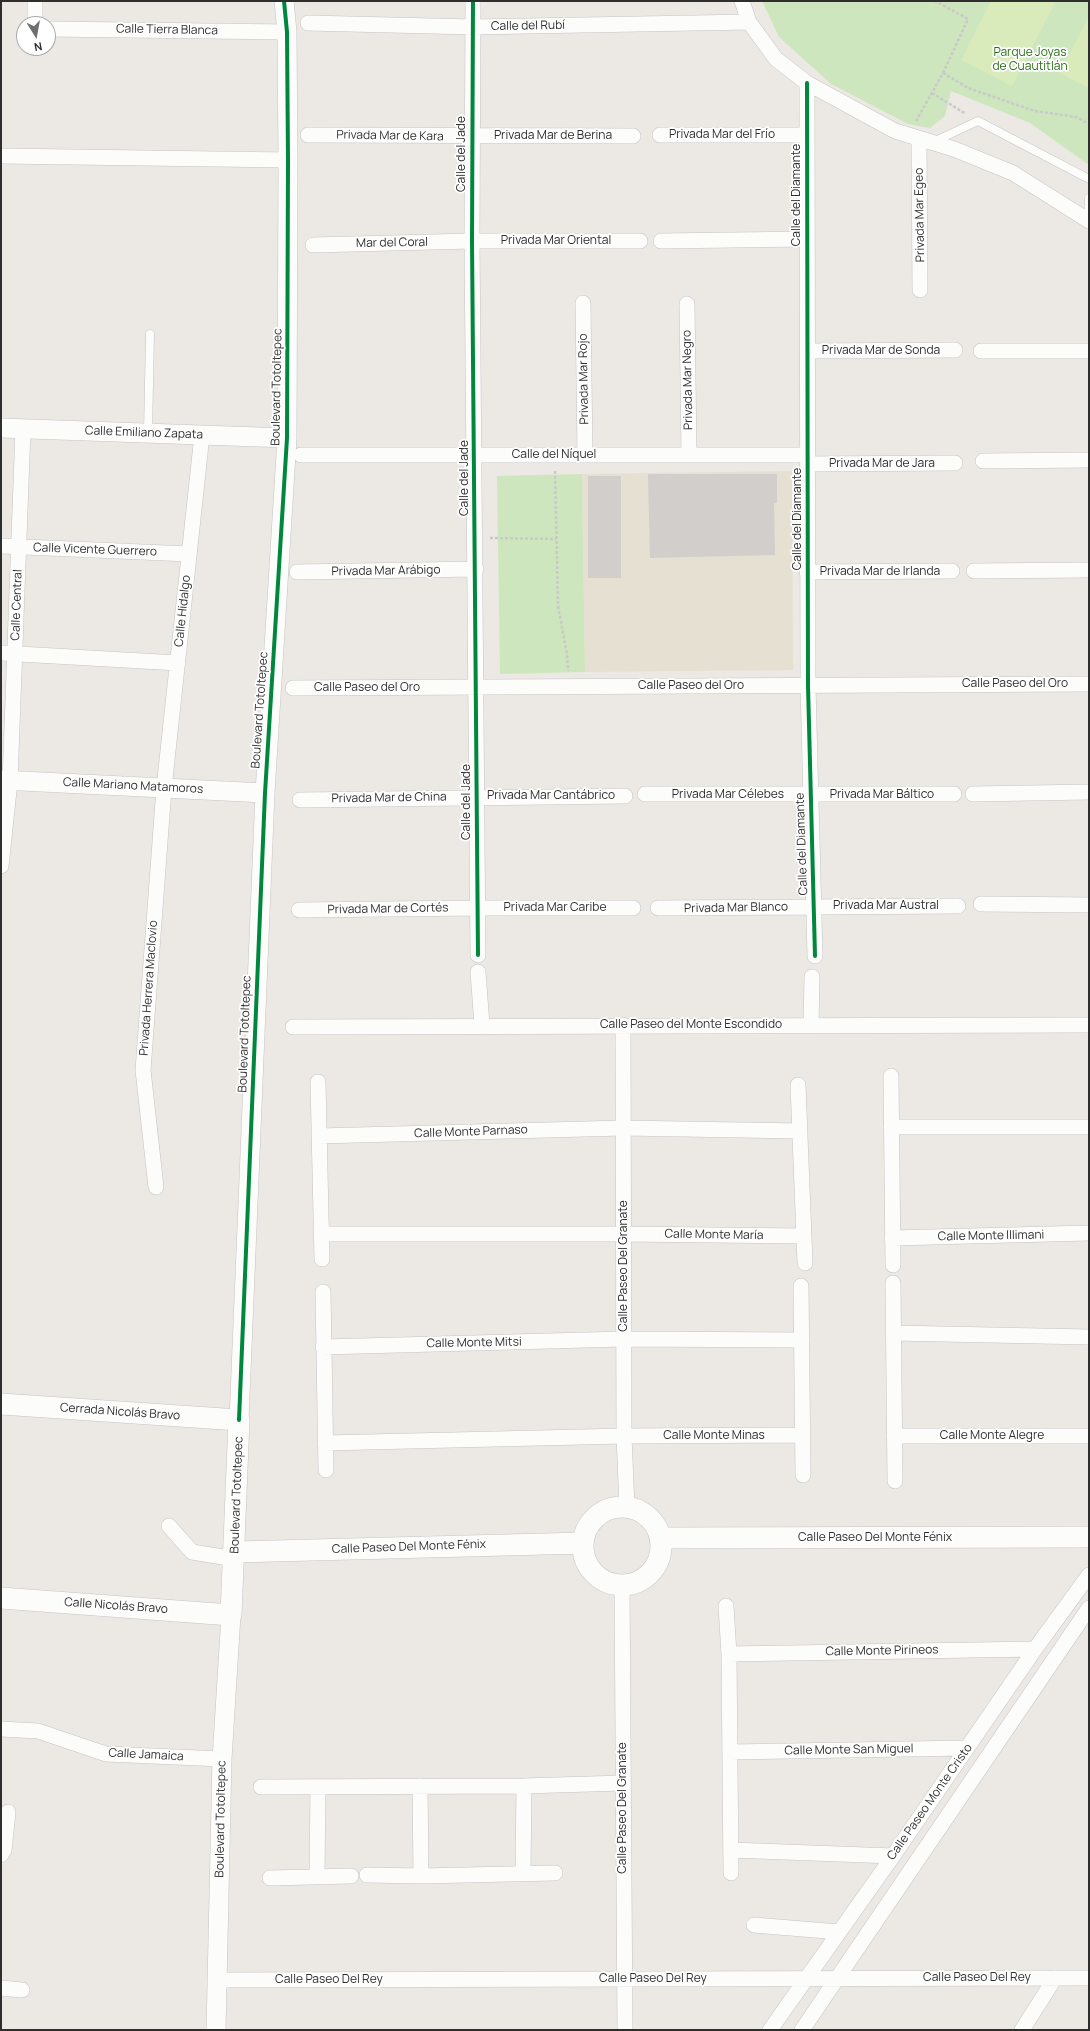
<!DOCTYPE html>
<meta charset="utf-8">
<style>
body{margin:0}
#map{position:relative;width:1090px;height:2031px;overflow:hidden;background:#ece8e4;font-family:Manrope,sans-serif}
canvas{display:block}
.frame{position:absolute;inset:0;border:2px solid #2e2e2e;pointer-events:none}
.north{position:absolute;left:16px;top:16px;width:40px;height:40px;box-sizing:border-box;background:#fff;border:1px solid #ababab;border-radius:50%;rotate:169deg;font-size:11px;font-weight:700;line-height:16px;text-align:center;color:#2e2e2e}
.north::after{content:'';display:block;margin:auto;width:14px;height:18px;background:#706f6e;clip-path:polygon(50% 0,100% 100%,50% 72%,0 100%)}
</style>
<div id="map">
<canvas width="1090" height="2031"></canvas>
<div class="frame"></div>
<div class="north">N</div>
</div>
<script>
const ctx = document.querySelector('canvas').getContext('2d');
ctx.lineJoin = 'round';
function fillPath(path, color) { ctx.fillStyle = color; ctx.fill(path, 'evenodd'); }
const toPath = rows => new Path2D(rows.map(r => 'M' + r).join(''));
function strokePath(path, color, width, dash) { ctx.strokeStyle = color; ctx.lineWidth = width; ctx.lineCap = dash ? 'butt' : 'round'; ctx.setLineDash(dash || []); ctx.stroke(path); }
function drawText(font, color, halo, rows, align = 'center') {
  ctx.font = font + ' Manrope,sans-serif'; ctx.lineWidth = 3.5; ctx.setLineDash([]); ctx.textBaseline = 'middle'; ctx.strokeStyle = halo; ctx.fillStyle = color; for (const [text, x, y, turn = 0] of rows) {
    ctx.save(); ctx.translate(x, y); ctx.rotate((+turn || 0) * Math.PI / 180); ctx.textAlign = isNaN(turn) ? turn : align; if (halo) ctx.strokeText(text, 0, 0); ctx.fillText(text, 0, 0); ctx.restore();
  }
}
fillPath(toPath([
 [792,471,793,670,585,672,582,474]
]), '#e6e0d3');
fillPath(toPath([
 [762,1,1089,1,1089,165,1030,123,951,91,945,116,930,128,908,124,831,84,779,37],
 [582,474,585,672,500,674,497,476]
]), '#cee6be');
fillPath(toPath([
 [991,1,1056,1,1012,86,961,60],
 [1089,17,1089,88,1059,73]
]), '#d9eabb');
fillPath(toPath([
 [648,474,777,474,777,503,774,503,775,555,650,558],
 [588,476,621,476,621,578,588,578]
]), '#d1cecb');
const service = toPath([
 [933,142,978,121,1089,179],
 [1088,221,1089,198],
 [148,433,150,334]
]);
const minor = toPath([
 [473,1,472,241,478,955],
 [742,1,749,22,776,59,807,83,895,131,954,149,1013,173,1089,221],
 [308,23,473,27,749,22],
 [35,24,35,1],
 [48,29,287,32],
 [807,83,808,686,815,956],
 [308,135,633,136],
 [660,135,807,135],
 [919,139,920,290],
 [1,156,288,160],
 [661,241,807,239],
 [313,245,472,241,640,241],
 [583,303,585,455],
 [687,304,689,455],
 [808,351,955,350],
 [981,351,1089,351],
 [301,455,808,455],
 [983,461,1089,460],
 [808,464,955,463],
 [1,546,189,554],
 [974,571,1089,570],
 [297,572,476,569],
 [807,572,952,571],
 [1,653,178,663],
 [293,688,1089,684],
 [645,794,954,794],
 [973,794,1089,792],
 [300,800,625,796],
 [1,866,10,781,23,429],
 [981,904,1089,905],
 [658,908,958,906],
 [299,910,478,908,633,908],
 [478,972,482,1025],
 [623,1025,624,1436,627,1507],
 [811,1025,812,977],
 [293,1027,1089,1025],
 [891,1076,893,1265],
 [318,1082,322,1259],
 [798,1085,805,1263],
 [891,1127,1089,1127],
 [319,1136,623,1128,800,1131],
 [156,1187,143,1070,164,788,202,435],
 [321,1234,624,1234,804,1236],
 [892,1238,1089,1233],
 [893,1283,895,1481],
 [801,1286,803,1475],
 [323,1292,326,1470],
 [893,1333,1089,1337],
 [323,1347,624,1339,802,1340],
 [894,1436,1089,1436],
 [325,1443,624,1436,803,1435],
 [169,1526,192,1552,235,1559],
 [622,1585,625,2030],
 [726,1606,729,1654,731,1873],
 [729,1654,1035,1649],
 [1,1729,38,1731,106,1754,222,1759],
 [730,1752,967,1748],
 [420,1786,421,1876],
 [261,1787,524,1786,623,1783],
 [731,1850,893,1856],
 [1,1855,4,1850,8,1812],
 [523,1873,524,1786],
 [367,1875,421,1876,555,1873],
 [317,1876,318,1787],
 [270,1878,351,1876],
 [754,1925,839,1932],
 [218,1980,1089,1978],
 [1,1988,22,1990],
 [770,2030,893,1856,1035,1649,1089,1575],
 [802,2030,1089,1608],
 [1022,2030,1055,1978]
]);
const tertiary = toPath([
 [1,428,287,438],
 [1,780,265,793],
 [239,1420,265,793,287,438,288,160,287,32,284,1],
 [216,2030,222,1759,231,1615]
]);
const secondary = toPath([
 [1,1404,239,1420,231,1615,1,1598],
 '583 1546a39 39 0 1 1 78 0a39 39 0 1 1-78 0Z',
 [661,1538,1089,1537],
 [235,1552,583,1543]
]);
strokePath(service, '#c5c4c5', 9);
strokePath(minor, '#c5c4c5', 16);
strokePath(tertiary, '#c5c4c5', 20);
strokePath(secondary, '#c5c4c5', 22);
strokePath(toPath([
 [943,73,968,88,1035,111,1076,117,1089,124],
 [932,93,966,114],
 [916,121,943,73,968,19,935,1],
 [555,471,558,606,567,654,568,671],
 [490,538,556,539]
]), '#c9c9c8', 2.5, [3, 2]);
strokePath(service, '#fcfcfb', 8);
strokePath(minor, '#fcfcfb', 15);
strokePath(tertiary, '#fcfcfb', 19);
strokePath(secondary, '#fcfcfb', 21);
strokePath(toPath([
 [473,1,472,241,478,955],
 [807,83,808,686,815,956],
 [239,1420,265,793,287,438,288,160,287,32,284,1]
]), '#00873e', 4);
drawText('12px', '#2e2e2e', '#fff', [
 ["Calle del Rubí",528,26,-1],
 ["Calle Tierra Blanca",167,30,1],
 ["Privada Mar del Frío",722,135],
 ["Privada Mar de Kara",390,136,1],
 ["Privada Mar de Berina",553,136],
 ["Calle del Jade",462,154,-90],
 ["Calle del Diamante",797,195,-90],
 ["Privada Mar Egeo",920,215,-91],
 ["Privada Mar Oriental",556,241],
 ["Mar del Coral",392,243,-1],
 ["Privada Mar de Sonda",881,351],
 ["Privada Mar Rojo",584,379,-91],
 ["Privada Mar Negro",688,380,-91],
 ["Boulevard Totoltepec",277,387,-89],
 ["Calle Emiliano Zapata",144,433,2],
 ["Calle del Níquel",554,455],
 ["Privada Mar de Jara",882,464],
 ["Calle del Jade",465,478,-90],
 ["Calle del Diamante",798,519,-90],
 ["Calle Vicente Guerrero",95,550,2],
 ["Privada Mar Arábigo",386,571,-1],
 ["Privada Mar de Irlanda",880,572],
 ["Calle Central",17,605,-88],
 ["Calle Hidalgo",183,611,-84],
 ["Calle Paseo del Oro",1015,684],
 ["Calle Paseo del Oro",691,686],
 ["Calle Paseo del Oro",367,688],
 ["Boulevard Totoltepec",260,710,-86],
 ["Calle Mariano Matamoros",133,786,3],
 ["Privada Mar Célebes",728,795],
 ["Privada Mar Báltico",882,795],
 ["Privada Mar Cantábrico",551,796],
 ["Privada Mar de China",389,798,-1],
 ["Calle del Jade",467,802,-90],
 ["Calle del Diamante",802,844,-92],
 ["Privada Mar Austral",886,906],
 ["Privada Mar Caribe",555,908],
 ["Privada Mar Blanco",736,908,-1],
 ["Privada Mar de Cortés",388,909,-1],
 ["Privada Herrera Maclovio",149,988,-86],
 ["Calle Paseo del Monte Escondido",691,1025],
 ["Boulevard Totoltepec",245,1034,-88],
 ["Calle Monte Parnaso",471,1132,-2],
 ["Calle Monte María",714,1235,1],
 ["Calle Monte Illimani",991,1236,-1],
 ["Calle Paseo Del Granate",624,1266,-90],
 ["Calle Monte Mitsi",474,1343,-1],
 ["Cerrada Nicolás Bravo",120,1412,4],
 ["Calle Monte Minas",714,1436],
 ["Calle Monte Alegre",992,1436],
 ["Boulevard Totoltepec",237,1495,-88],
 ["Calle Paseo Del Monte Fénix",875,1538],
 ["Calle Paseo Del Monte Fénix",409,1547,-2],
 ["Calle Nicolás Bravo",116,1606,4],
 ["Calle Monte Pirineos",882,1651,-1],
 ["Calle Monte San Miguel",849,1750,-1],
 ["Calle Jamaica",146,1755,3],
 ["Calle Paseo Monte Cristo",930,1802,-55],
 ["Calle Paseo Del Granate",623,1808,-90],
 ["Boulevard Totoltepec",221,1819,-89],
 ["Calle Paseo Del Rey",977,1978],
 ["Calle Paseo Del Rey",653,1979],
 ["Calle Paseo Del Rey",329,1980]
]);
drawText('12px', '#2c6e1b', '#fff', [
 ["Parque Joyas",1030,53],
 ["de Cuautitlán",1030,67]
]);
</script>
